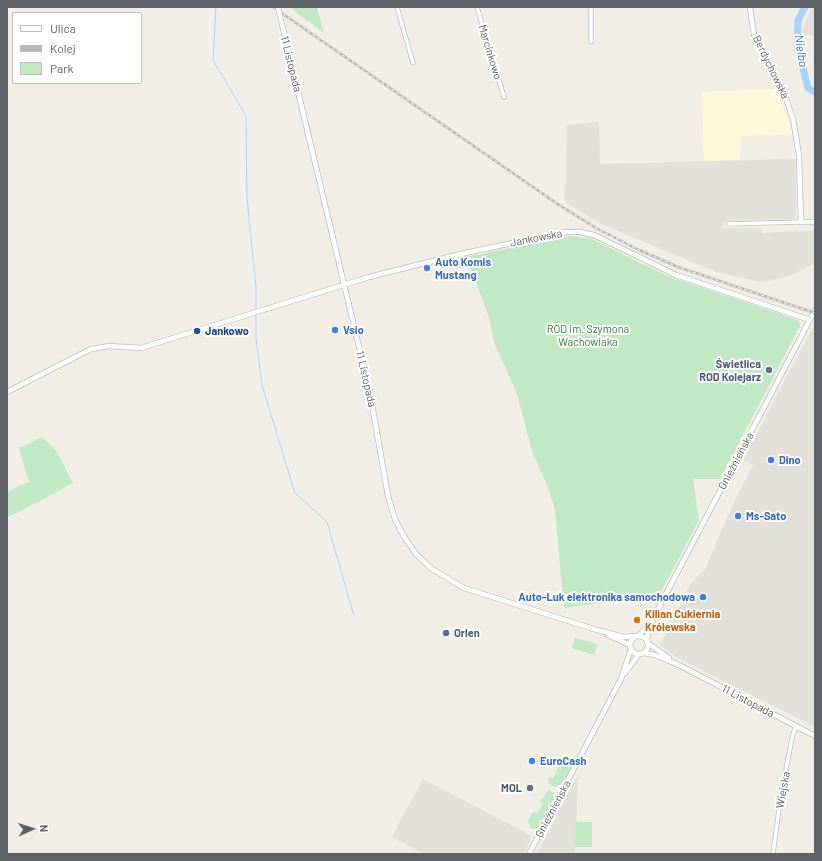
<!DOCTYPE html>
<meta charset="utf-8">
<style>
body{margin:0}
#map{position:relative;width:822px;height:861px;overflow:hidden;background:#f0eee5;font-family:Barlow,sans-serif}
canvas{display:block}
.frame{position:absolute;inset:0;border:8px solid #5d6066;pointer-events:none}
.legend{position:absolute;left:12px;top:12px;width:130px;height:72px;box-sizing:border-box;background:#fff;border:1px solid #bebfc2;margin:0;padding:5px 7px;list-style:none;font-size:12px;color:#5d6066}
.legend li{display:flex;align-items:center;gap:8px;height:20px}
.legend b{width:20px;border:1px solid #bebfc2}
.north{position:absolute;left:12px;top:809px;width:40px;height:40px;-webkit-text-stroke:3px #fff;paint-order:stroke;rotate:87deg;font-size:11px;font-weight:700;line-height:16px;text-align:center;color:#5d6066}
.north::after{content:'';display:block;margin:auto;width:14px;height:18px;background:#5d6066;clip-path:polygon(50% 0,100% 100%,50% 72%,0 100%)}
</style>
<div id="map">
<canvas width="822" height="861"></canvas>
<div class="frame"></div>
<ul class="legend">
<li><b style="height:5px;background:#fff"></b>Ulica</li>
<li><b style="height:5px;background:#b6b7b7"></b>Kolej</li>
<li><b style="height:11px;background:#c1e9c3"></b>Park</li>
</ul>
<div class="north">N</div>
</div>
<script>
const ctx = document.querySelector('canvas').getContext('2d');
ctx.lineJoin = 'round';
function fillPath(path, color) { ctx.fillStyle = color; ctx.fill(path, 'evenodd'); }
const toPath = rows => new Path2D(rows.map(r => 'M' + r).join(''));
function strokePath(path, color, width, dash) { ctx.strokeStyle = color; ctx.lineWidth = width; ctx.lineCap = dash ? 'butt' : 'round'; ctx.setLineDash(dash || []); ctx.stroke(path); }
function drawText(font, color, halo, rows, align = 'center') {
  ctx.font = font + ' Barlow,sans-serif'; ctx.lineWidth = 4; ctx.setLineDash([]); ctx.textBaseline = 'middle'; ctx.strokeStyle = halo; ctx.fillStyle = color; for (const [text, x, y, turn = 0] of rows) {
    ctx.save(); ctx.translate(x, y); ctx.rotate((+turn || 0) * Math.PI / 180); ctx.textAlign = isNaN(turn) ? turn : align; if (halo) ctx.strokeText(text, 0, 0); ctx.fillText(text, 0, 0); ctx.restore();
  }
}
fillPath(toPath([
 [778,89,793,135,741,136,740,160,704,161,702,92]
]), '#fff9db');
fillPath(toPath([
 [812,7,815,7,815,37,802,32],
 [599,122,600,164,795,159,796,216,794,219,724,221,723,228,761,228,762,234,773,232,815,231,815,263,792,275,763,282,719,273,601,224,565,202,567,125],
 [815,323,815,727,676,657,660,645,691,583,705,569,734,502,753,465,743,460],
 [578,777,575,854,537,854,576,778],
 [423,779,530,835,531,839,524,854,425,854,392,837]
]), '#e1e0d9');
fillPath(toPath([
 [291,7,317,7,324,33,292,9],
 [569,236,590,238,667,276,798,320,800,326,720,479,693,479,699,520,659,595,564,608,555,510,549,490,532,451,517,394,494,342,489,317,466,257],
 [42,437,56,450,73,483,7,518,7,492,29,482,19,448],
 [575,638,597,644,594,655,572,648],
 [566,758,574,763,562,784,557,787,552,786,548,780,550,777,553,778,563,759],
 [549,790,555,794,554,799,539,827,537,829,531,829,528,821,533,812,538,813,543,804,540,802],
 [576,822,592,822,592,847,575,847]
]), '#c1e9c3');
strokePath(toPath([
 [216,7,213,60,246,116,247,198,256,288,256,309],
 [256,316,256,339,262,385,293,487,295,493,327,522,354,616]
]), '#a6d3ff', 1);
strokePath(toPath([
 [805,7,798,20,797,44,808,88,815,92]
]), '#a6d3ff', 7);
const street = toPath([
 [397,7,413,63],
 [477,7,504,97],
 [591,7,591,42],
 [728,224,801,222],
 [773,854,781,794,793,734,796,727]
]);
const secondary = toPath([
 [750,7,754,35,783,90,793,119,799,155,801,222,815,222],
 [280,16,370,393,388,496,395,519,403,535,416,554,432,569,464,588,597,630,624,637,634,636],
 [7,392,91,349,109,346,141,348,369,277,465,253,565,232,580,232,594,235,676,275,810,320],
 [608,635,630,645],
 [639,635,644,630,652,617],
 '630 645a9 9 0 1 1 18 0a9 9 0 1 1-18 0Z',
 [647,640,648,632,657,611,815,310],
 [649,644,669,658],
 [644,653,655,655,681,666,815,736],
 [625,673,639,654],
 [529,854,621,679,631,649]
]);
strokePath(street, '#babcc2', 5);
strokePath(secondary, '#bbbdc4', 6);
strokePath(street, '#fff', 3.5);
strokePath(secondary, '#fff', 4.5);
const rail = toPath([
 [273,7,556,203,596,228,639,250,678,267,815,313]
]);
strokePath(rail, '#b6b7b7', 2.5);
strokePath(rail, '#fff', 1, [3]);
const secondaryBridge = toPath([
 [278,7,280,16]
]);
strokePath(secondaryBridge, '#bbbdc4', 6, []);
strokePath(secondaryBridge, '#fff', 4.5);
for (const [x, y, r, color] of [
 [427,268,4,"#3f7fe0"],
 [335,330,4,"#3f7fe0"],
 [197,331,4,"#1a4fb4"],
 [769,370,4,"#5c6f8a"],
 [771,460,4,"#3f7fe0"],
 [738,516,4,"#3f7fe0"],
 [703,597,4,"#3f7fe0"],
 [637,620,4,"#e8710a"],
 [446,633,4,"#5c6f8a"],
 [532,761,4,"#3f7fe0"],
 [530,788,4,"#5c6f8a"]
]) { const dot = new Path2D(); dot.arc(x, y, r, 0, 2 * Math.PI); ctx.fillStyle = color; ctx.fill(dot); strokePath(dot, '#fff', 1.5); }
drawText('11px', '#5d6066', '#fff', [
 ["Marcinkowo",490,52,73],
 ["11 Listopada",291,64,76],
 ["Berdychowska",771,67,64],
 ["Jankowska",536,238,-11],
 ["11 Listopada",366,379,77],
 ["Gnieźnieńska",736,461,-62],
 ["11 Listopada",748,701,28],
 ["Wiejska",783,790,-80],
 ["Gnieźnieńska",553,809,-62]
]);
drawText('bold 11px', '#366cbe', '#fff', [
 ["Auto Komis",435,262],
 ["Mustang",435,275],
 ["Vsio",343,330],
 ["Dino",779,460],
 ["Ms-Sato",746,516],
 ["Auto-Luk elektronika samochodowa",695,597,"right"],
 ["EuroCash",540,761]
], 'left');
drawText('11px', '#308239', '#fff', [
 ["ROD im. Szymona",588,329],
 ["Wachowiaka",588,342]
]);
drawText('bold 11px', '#164399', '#fff', [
 ["Jankowo",205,331]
], 'left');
drawText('bold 11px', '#4e5e75', '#fff', [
 ["Świetlica",761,364],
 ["ROD Kolejarz",761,377],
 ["Orlen",454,633,"left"],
 ["MOL",522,788]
], 'right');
drawText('bold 11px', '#c56008', '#fff', [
 ["Kilian Cukiernia",645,614],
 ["Królewska",645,627]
], 'left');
drawText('italic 12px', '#3f76c1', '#fff', [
 ["Nielba",801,51,82]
]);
</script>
